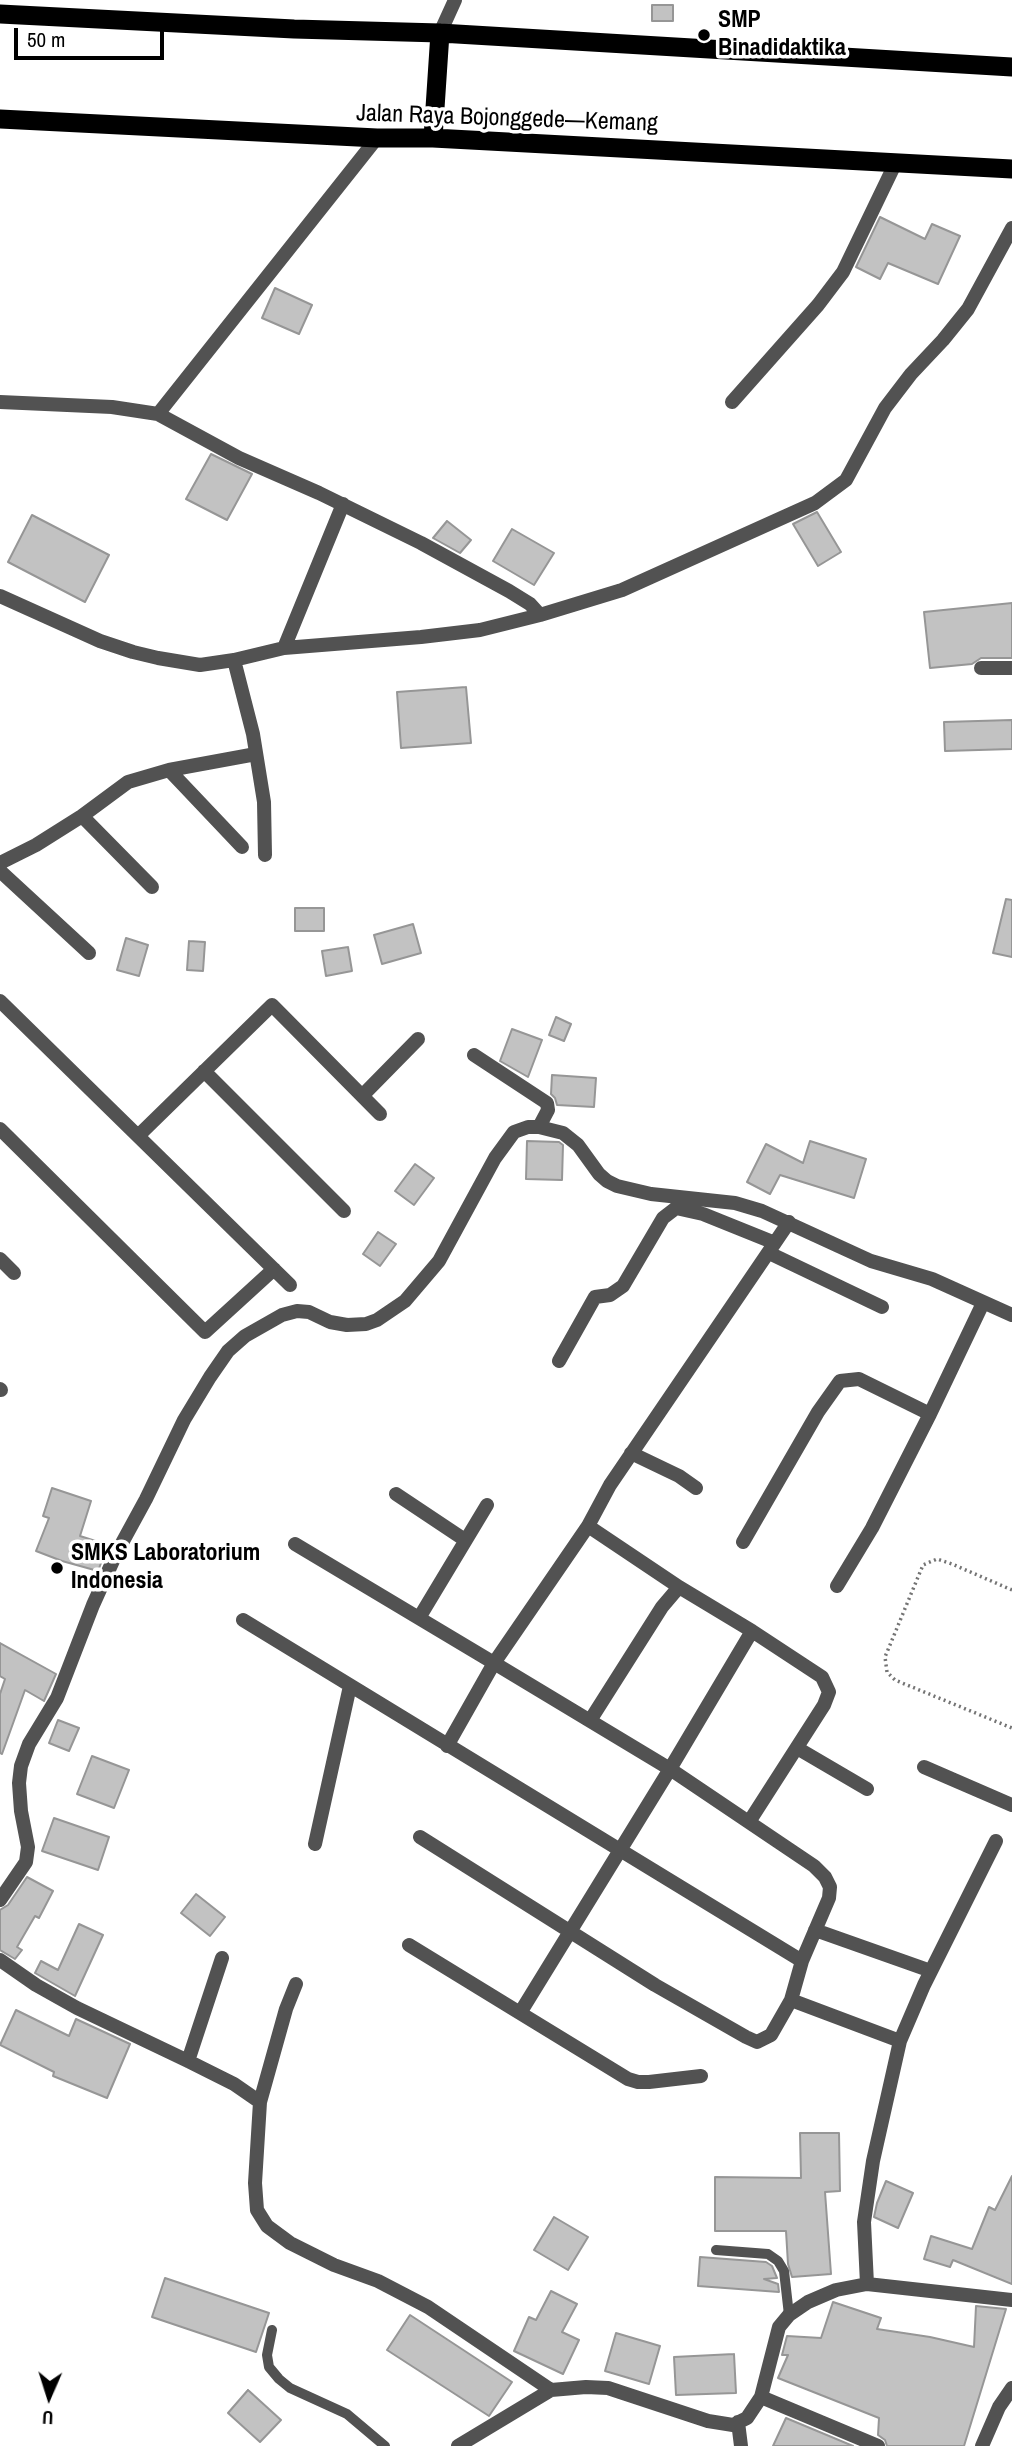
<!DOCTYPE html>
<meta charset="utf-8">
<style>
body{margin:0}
#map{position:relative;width:1012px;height:2446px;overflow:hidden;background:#fff;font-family:"Archivo Narrow",sans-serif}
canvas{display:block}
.north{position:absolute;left:14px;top:2362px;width:70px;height:70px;-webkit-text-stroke:5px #fff;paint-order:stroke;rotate:183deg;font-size:19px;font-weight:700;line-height:28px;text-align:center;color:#000}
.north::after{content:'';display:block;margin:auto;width:24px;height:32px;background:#000;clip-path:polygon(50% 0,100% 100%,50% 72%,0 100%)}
.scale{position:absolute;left:14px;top:28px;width:150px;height:32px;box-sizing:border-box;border:4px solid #000;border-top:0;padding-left:9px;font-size:21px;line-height:24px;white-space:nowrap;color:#000;-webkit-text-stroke:5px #fff;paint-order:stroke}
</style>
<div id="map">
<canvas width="1012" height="2446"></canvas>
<div class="north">U</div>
<div class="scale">50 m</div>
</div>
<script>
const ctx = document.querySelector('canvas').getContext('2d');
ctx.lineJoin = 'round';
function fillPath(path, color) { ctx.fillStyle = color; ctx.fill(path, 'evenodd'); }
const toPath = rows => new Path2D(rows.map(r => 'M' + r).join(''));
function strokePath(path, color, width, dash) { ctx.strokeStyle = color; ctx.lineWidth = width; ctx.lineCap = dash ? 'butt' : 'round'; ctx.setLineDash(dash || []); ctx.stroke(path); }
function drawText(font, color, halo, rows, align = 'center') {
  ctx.font = font + ' "Archivo Narrow",sans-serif'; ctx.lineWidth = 7; ctx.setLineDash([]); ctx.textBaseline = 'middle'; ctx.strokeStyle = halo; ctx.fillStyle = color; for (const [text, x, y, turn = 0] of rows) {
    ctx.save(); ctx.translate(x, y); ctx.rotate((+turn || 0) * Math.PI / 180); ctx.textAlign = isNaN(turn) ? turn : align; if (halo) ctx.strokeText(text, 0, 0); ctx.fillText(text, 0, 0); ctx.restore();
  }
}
const building = toPath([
 [652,5,673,5,673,21,652,21,652,5],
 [880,217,925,239,932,224,960,236,938,284,888,263,880,279,856,267,880,217],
 [275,288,312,305,299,334,262,318,275,288],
 [211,454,252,474,227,520,186,499,211,454],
 [817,512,841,552,818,566,793,524,817,512],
 [32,515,109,555,85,602,8,562,32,515],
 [447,521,471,540,460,553,433,538,447,521],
 [512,529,554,553,534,585,493,561,512,529],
 [1012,603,1012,658,981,658,972,664,930,668,924,612,1012,603],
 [466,687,471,743,401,748,397,692,466,687],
 [1012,720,1012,749,945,751,944,722,1012,720],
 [1006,899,1012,900,1012,957,993,953,1006,899],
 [295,908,324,908,324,931,295,931,295,908],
 [413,924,421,953,382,964,374,935,413,924],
 [126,938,148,945,139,976,117,970,126,938],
 [189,941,205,942,203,971,187,970,189,941],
 [348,947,352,971,326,976,322,951,348,947],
 [556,1017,571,1024,564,1041,549,1035,556,1017],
 [512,1029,542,1040,528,1077,500,1061,512,1029],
 [552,1075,596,1078,594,1107,557,1105,555,1098,551,1094,552,1075],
 [527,1141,559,1142,563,1145,562,1180,526,1179,527,1141],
 [810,1141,866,1159,854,1198,780,1175,770,1194,747,1182,766,1144,803,1163,810,1141],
 [415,1164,434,1178,414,1205,395,1191,415,1164],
 [378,1232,396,1244,380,1266,363,1254,378,1232],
 [52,1488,91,1501,80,1536,108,1545,98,1571,62,1561,36,1551,49,1518,43,1516,52,1488],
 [0,1643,56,1674,44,1701,25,1690,2,1754,0,1753,0,1694,5,1679,0,1676,0,1643],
 [58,1720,79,1728,69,1751,49,1743,58,1720],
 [92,1756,129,1770,114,1808,77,1794,92,1756],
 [54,1818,109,1837,98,1870,42,1851,54,1818],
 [27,1877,53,1891,39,1918,35,1916,17,1947,22,1950,15,1959,0,1950,0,1910,8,1905,27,1877],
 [196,1894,225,1917,210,1936,181,1913,196,1894],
 [79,1924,103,1935,75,1996,35,1973,41,1961,58,1970,79,1924],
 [16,2010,69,2036,76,2019,130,2044,107,2098,53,2076,54,2072,0,2045,16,2010],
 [800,2133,839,2133,840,2191,825,2192,831,2274,792,2277,788,2264,786,2231,715,2231,715,2177,801,2178,800,2133],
 [1012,2176,1012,2284,953,2260,950,2267,924,2259,931,2236,972,2249,989,2207,995,2210,1012,2176],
 [886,2181,913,2193,898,2228,874,2217,877,2203,886,2181],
 [554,2217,588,2237,568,2270,534,2250,554,2217],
 [700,2257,766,2262,772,2266,777,2278,764,2279,778,2284,779,2292,698,2286,700,2257],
 [165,2278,269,2313,256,2352,152,2317,165,2278],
 [551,2291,577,2304,562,2332,579,2340,563,2374,514,2351,529,2317,536,2320,551,2291],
 [833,2302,881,2318,877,2329,930,2337,974,2347,976,2306,1006,2309,964,2446,887,2446,885,2440,878,2435,879,2418,778,2378,788,2355,782,2355,787,2336,821,2338,833,2302],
 [410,2315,512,2382,489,2416,387,2350,410,2315],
 [616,2333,660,2346,649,2384,605,2371,616,2333],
 [734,2354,736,2393,676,2395,674,2357,734,2354],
 [248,2390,281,2420,260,2442,228,2413,248,2390],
 [786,2418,853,2446,773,2446,786,2418]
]);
fillPath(building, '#c2c2c2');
strokePath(building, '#969696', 2);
strokePath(toPath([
 [1012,1590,952,1564,937,1559,923,1565,885,1657,887,1672,895,1680,1012,1728]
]), '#747474', 3.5, [2, 3.5]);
strokePath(toPath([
 [716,2250,768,2254,778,2261,784,2271,789,2315],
 [272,2330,267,2355,269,2367,279,2379,290,2388,347,2414,385,2446]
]), '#525252', 10);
strokePath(toPath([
 [440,33,455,0],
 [0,402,112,407,158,414,239,458,319,493,421,543,509,591,530,604,540,615],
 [732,402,818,305,843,272,896,162],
 [158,414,377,138],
 [0,596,100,641,133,652,158,658,200,665,234,660],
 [284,648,343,504],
 [981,668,1012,668],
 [169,770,242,847],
 [82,816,152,887],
 [265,855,264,802,253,734,234,660,284,648,421,637,480,630,540,615,622,590,815,503,846,480,885,408,911,374,943,340,968,309,1012,228],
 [0,863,36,845,82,816,128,782,169,770,256,754],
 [0,871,89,953],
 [0,1001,290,1285],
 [474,1055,547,1103,548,1110,539,1127],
 [204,1071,344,1211],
 [362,1096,418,1039],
 [0,1129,205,1332,274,1269],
 [138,1136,272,1005,380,1114],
 [789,1222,610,1485,588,1526,494,1663,670,1769,814,1866,825,1877,830,1887,829,1898,802,1961,791,2000],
 [769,1253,882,1307],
 [0,1259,14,1273],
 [559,1361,595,1297,610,1295,623,1286,663,1218,676,1208,703,1214,775,1243],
 [0,1389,1,1390],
 [631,1453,679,1476,696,1488],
 [396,1494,465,1540],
 [588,1526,679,1587],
 [743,1542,818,1412,840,1381,859,1379,930,1414],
 [295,1544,494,1663,447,1746],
 [837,1586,872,1528,930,1414,983,1303],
 [419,1618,487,1505],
 [243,1620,802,1961],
 [797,1748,867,1789],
 [924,1767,1012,1805],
 [749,1822,824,1705,829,1692,822,1677,752,1631],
 [420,1837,655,1985,746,2037,757,2042,771,2035,791,2000,900,2041],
 [315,1844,350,1686],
 [0,1900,26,1862,28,1847,21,1811,19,1783,21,1766,29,1744,57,1698,93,1605,116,1554,146,1499,184,1420,210,1377,228,1351,245,1336,282,1315,297,1311,309,1312,330,1322,347,1325,366,1324,377,1320,405,1301,439,1261,495,1158,514,1132,528,1127,539,1127,563,1133,578,1145,599,1174,607,1181,617,1186,651,1194,735,1203,762,1211,871,1261,932,1279,1012,1315],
 [815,1930,931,1971],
 [409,1945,520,2013,670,1769,752,1631,679,1587,662,1607,591,1719],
 [0,1960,36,1985,77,2008,188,2061,234,2084,260,2102,255,2183,257,2210,267,2226,290,2243,334,2265,378,2281,428,2307,551,2390],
 [520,2013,628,2079,638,2082,649,2082,701,2076],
 [188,2061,222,1958],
 [260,2102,286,2009,296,1984],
 [867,2284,864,2222,873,2161,900,2041,924,1985,996,1841],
 [761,2397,878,2446],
 [738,2422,741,2446],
 [458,2446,551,2390,586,2387,608,2388,708,2421,733,2425,747,2418,761,2397,779,2327,789,2315,808,2302,836,2290,867,2284,1012,2300],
 [982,2446,999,2407,1012,2388]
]), '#525252', 14);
strokePath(toPath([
 [0,14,294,29,440,33,1012,67],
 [0,119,377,138,433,138,1012,169],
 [433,138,440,33]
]), '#000', 19);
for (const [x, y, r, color] of [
 [704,35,7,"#000"],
 [57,1568,7,"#000"]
]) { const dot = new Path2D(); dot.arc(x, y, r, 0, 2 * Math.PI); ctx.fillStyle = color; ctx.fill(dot); strokePath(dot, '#fff', 2.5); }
drawText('bold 24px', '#000', '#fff', [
 ["SMP",718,21],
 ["Binadidaktika",718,49],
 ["SMKS Laboratorium",71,1554],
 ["Indonesia",71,1582]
], 'left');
drawText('24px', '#000', '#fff', [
 ["Jalan Raya Bojonggede—Kemang",507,119,2]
]);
</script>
